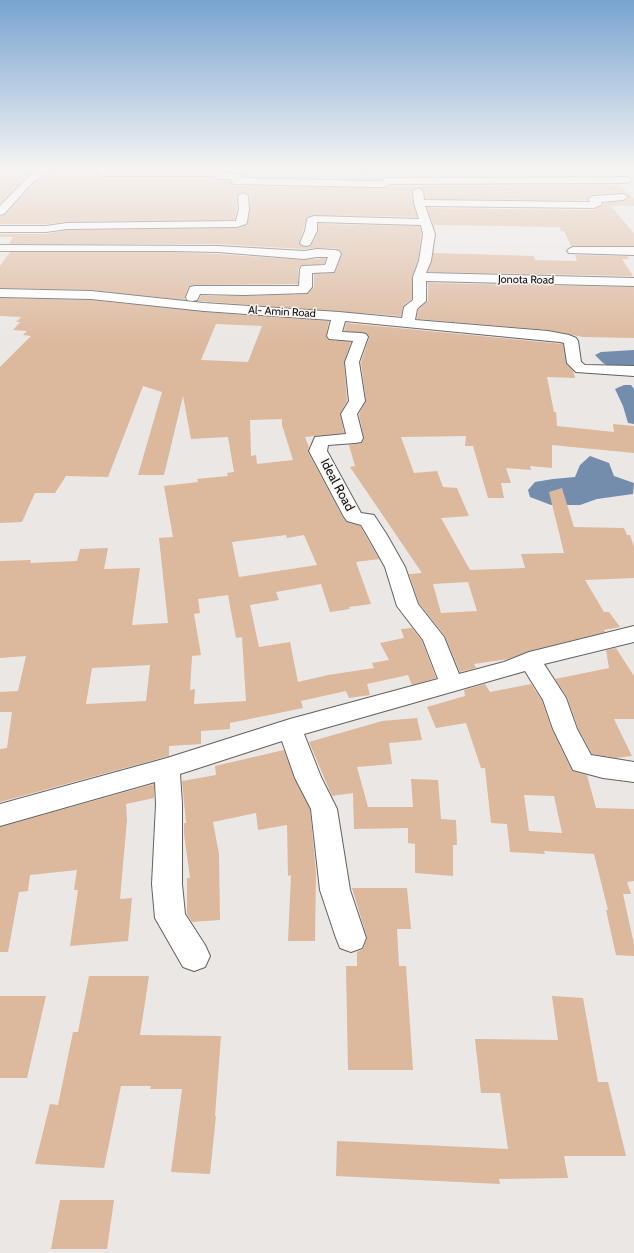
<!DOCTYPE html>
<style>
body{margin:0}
canvas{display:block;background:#ebe7e5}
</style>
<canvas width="634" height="1253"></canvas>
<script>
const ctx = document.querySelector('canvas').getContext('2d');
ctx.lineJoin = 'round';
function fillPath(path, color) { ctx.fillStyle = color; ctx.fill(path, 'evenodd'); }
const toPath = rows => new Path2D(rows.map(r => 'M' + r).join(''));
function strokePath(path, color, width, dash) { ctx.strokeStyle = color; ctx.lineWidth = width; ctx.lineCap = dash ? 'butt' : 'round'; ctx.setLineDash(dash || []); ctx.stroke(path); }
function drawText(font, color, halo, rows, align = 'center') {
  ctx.font = font + ' Cabin,sans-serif'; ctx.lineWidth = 3; ctx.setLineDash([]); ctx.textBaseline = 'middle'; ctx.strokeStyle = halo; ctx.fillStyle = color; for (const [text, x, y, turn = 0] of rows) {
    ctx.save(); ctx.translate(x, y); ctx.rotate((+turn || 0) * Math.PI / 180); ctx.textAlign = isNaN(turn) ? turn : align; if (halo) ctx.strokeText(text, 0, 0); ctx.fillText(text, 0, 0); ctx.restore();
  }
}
fillPath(toPath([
 [634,350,634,372,612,368,603,363,595,355,601,352],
 [624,385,631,385,634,389,634,424,628,423,623,406,615,389],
 [590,456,609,463,614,476,634,483,633,494,597,499,580,505,551,505,530,497,528,490,535,482,553,479,575,477,580,465]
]), '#748dac');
fillPath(toPath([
 [0,169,37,169,24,179,0,204],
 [52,169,98,169,97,173,103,178,213,178,219,180,230,180,232,184,235,186,385,188,390,186,619,185,634,198,634,206,611,206,634,233,634,246,571,246,564,231,561,231,560,227,435,225,435,229,427,208,594,210,602,206,603,203,623,201,629,198,629,196,624,193,593,194,587,198,587,200,425,199,424,190,417,187,412,191,413,203,417,217,314,215,307,217,299,242,302,246,306,247,311,246,318,232,318,224,420,226,421,234,418,261,412,277,412,299,403,306,401,316,198,301,201,296,244,296,307,294,314,287,314,274,335,273,342,253,339,250,335,248,317,248,304,249,218,244,9,244,13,237,0,237,0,234,46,234,67,230,237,228,246,225,248,222,250,209,250,196,242,192,236,196,237,209,235,220,67,222,46,224,0,224,0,216,5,215,32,185],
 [218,169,350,169,414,171,414,169,600,169,608,176,386,176,381,180,369,180,242,177,240,172,222,172],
 [434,249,434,253,534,256,535,260,577,261,575,255,627,256,629,259,622,259,633,276,428,272,432,261],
 [10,252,171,252,218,254,304,260,326,258,324,264,301,265,298,269,298,284,195,285,189,286,185,296,185,300,91,290,0,288,0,266],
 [428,283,634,287,634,338,583,337,548,330,417,319,418,310,428,301],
 [0,298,91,300,204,312,329,321,326,336,328,340,351,342,344,362,347,401,340,414,344,433,305,437,309,447,308,452,343,518,347,522,360,526,379,559,356,562,371,604,349,607,350,609,330,612,321,584,276,592,279,600,250,605,259,647,290,642,298,682,328,675,374,668,372,663,389,660,380,643,404,638,401,629,412,628,422,641,436,678,412,685,408,675,367,684,370,695,349,698,346,691,301,701,303,708,230,723,230,729,201,731,201,744,169,746,169,756,0,802,0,749,7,748,12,712,0,712,0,692,18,691,26,656,0,658,0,561,31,560,30,563,77,561,80,549,108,548,104,569,140,568,132,625,168,623,159,538,173,537,164,486,198,482,197,479,228,476,227,473,234,472,228,437,191,439,183,396,164,475,138,475,162,392,143,386,108,477,66,476,55,493,35,493,22,522,0,523,0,367,31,336,23,335,27,331,13,330,20,322,16,322,21,317,0,316],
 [216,324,262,326,248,362,201,360],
 [282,419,282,425,293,460,257,464,256,455,251,456,250,420],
 [286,535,287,538,304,535,317,565,239,577,232,542],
 [228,595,236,638,242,637,246,701,194,704,195,689,190,690,192,656,201,655,194,614,200,613,198,599],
 [150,665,146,701,86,704,92,668],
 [346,323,563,344,566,363,573,371,575,378,547,377,554,412,556,412,557,426,614,432,613,424,634,426,634,453,552,445,552,468,530,466,531,470,506,468,511,483,501,483,504,498,488,498,473,446,465,446,466,436,401,437,414,473,437,471,443,487,457,488,469,516,441,518,470,570,525,568,521,554,564,553,549,492,562,488,574,527,624,528,627,535,630,535,634,547,634,578,585,580,604,612,609,612,620,627,604,630,605,632,529,651,508,659,474,664,476,668,460,672,445,636,419,603,409,574,422,573,350,467,355,466,349,445,361,443,364,439,359,414,366,401,361,362,369,338,366,333,344,331],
 [468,582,477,611,441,613,433,584],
 [616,648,634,676,634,719,614,719,632,756,616,758,592,754,578,728,567,697,555,679,609,668,606,650],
 [485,684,490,692,531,684,542,701,552,730,572,771,587,775,596,808,634,809,634,881,627,882,631,894,623,894,634,944,634,956,616,955,606,910,608,910,594,854,544,851,545,854,510,852,507,824,491,823,485,768,481,768,466,723,436,728,427,707,465,696,464,690],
 [524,795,554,796,562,833,529,831],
 [417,718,422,740,389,743,392,764,357,767,368,807,413,807,411,779,438,780,441,819,456,820,457,845,453,845,453,876,415,873,415,844,408,843,408,828,354,829,353,793,332,796,309,742,382,721],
 [284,750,294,778,310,809,316,872,315,941,288,941,291,875,288,876,287,825,258,830,256,813,213,822,219,854,220,920,192,922,187,914,187,878,190,878,184,834,184,823,186,823,182,781,216,775,215,766],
 [154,784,154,798,126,804,127,820,120,899,132,898,128,941,70,946,78,890,74,890,77,870,30,875,28,891,19,892,8,952,0,952,0,827],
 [352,888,407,888,411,929,397,929,399,966,406,966,413,1070,348,1070,346,966,357,966,357,952,363,949,367,938],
 [89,976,149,976,140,1035,221,1036,215,1116,216,1116,210,1174,171,1172,182,1089,150,1089,151,1086,121,1086,104,1168,35,1164,50,1104,58,1105,73,1032,78,1032],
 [0,996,46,996,27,1078,0,1078],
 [552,996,583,998,598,1082,608,1082,626,1156,564,1156,568,1178,499,1179,500,1184,336,1176,337,1141,508,1149,500,1093,481,1093,475,1039,558,1040],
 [60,1200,114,1200,107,1249,51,1249]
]), '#dcb89d');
const minor = toPath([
 [40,169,51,169,31,184,4,214,0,215,0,206,25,180,40,169],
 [100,169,216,170,222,173,240,174,241,178,369,181,381,181,386,178,627,177,632,180,627,183,390,184,385,187,369,187,235,184,232,183,231,179,219,179,213,176,103,176,98,173,100,169],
 [418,188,423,191,424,200,590,202,588,199,593,196,623,194,628,197,623,200,601,202,602,203,601,205,594,208,425,206,435,234,431,261,426,273,634,278,634,286,426,281,426,301,417,309,415,320,548,331,569,335,576,338,578,341,581,362,585,365,634,366,634,376,576,372,567,363,564,343,560,342,345,321,342,332,361,333,366,334,368,337,359,362,365,401,357,414,363,438,361,442,355,443,328,445,327,451,361,513,374,515,387,535,405,567,418,604,444,637,459,674,504,662,529,652,634,626,634,642,544,664,566,698,577,729,591,755,634,762,634,782,603,778,573,770,553,729,543,700,525,671,304,734,321,777,337,809,350,890,366,938,362,948,351,952,340,948,336,938,320,890,311,809,295,778,282,741,180,774,182,804,182,884,185,914,205,945,210,956,205,967,194,971,183,967,155,918,152,884,156,804,155,782,0,826,0,804,167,758,290,719,438,679,423,640,397,606,385,567,367,535,361,525,347,521,344,517,309,451,315,437,346,434,341,414,349,401,345,362,353,341,329,339,327,336,331,320,204,311,91,299,0,297,0,289,91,291,204,303,339,312,402,318,404,307,413,300,413,277,419,261,423,234,421,225,317,222,317,231,310,245,306,246,302,245,300,243,305,231,307,220,308,218,314,216,419,219,414,203,413,191,418,188],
 [243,193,248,196,249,209,247,222,246,224,237,227,67,229,46,232,0,232,0,226,46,226,67,223,236,221,239,209,238,196,243,193],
 [0,245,218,246,304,251,317,249,335,250,339,251,341,254,334,272,312,273,312,287,307,293,244,295,200,294,197,300,192,301,187,300,186,297,190,287,195,286,299,286,300,269,302,266,325,265,328,257,317,257,304,259,218,252,171,251,0,251,0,245],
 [573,247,634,247,634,255,569,253,567,251,569,249,573,247]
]);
strokePath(minor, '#63605e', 2);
fillPath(minor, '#fff');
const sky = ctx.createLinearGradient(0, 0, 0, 345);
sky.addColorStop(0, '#79a4d0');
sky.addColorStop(0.49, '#f6f4f3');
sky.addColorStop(1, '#f6f4f300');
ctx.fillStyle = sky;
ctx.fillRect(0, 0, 634, 345);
drawText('11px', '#121110', '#f8f4f2', [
 ["Jonota Road",526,280,1],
 ["Al- Amin Road",282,312,3]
]);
drawText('13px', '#121110', '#f8f4f2', [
 ["Ideal Road",337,485,62]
]);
</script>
